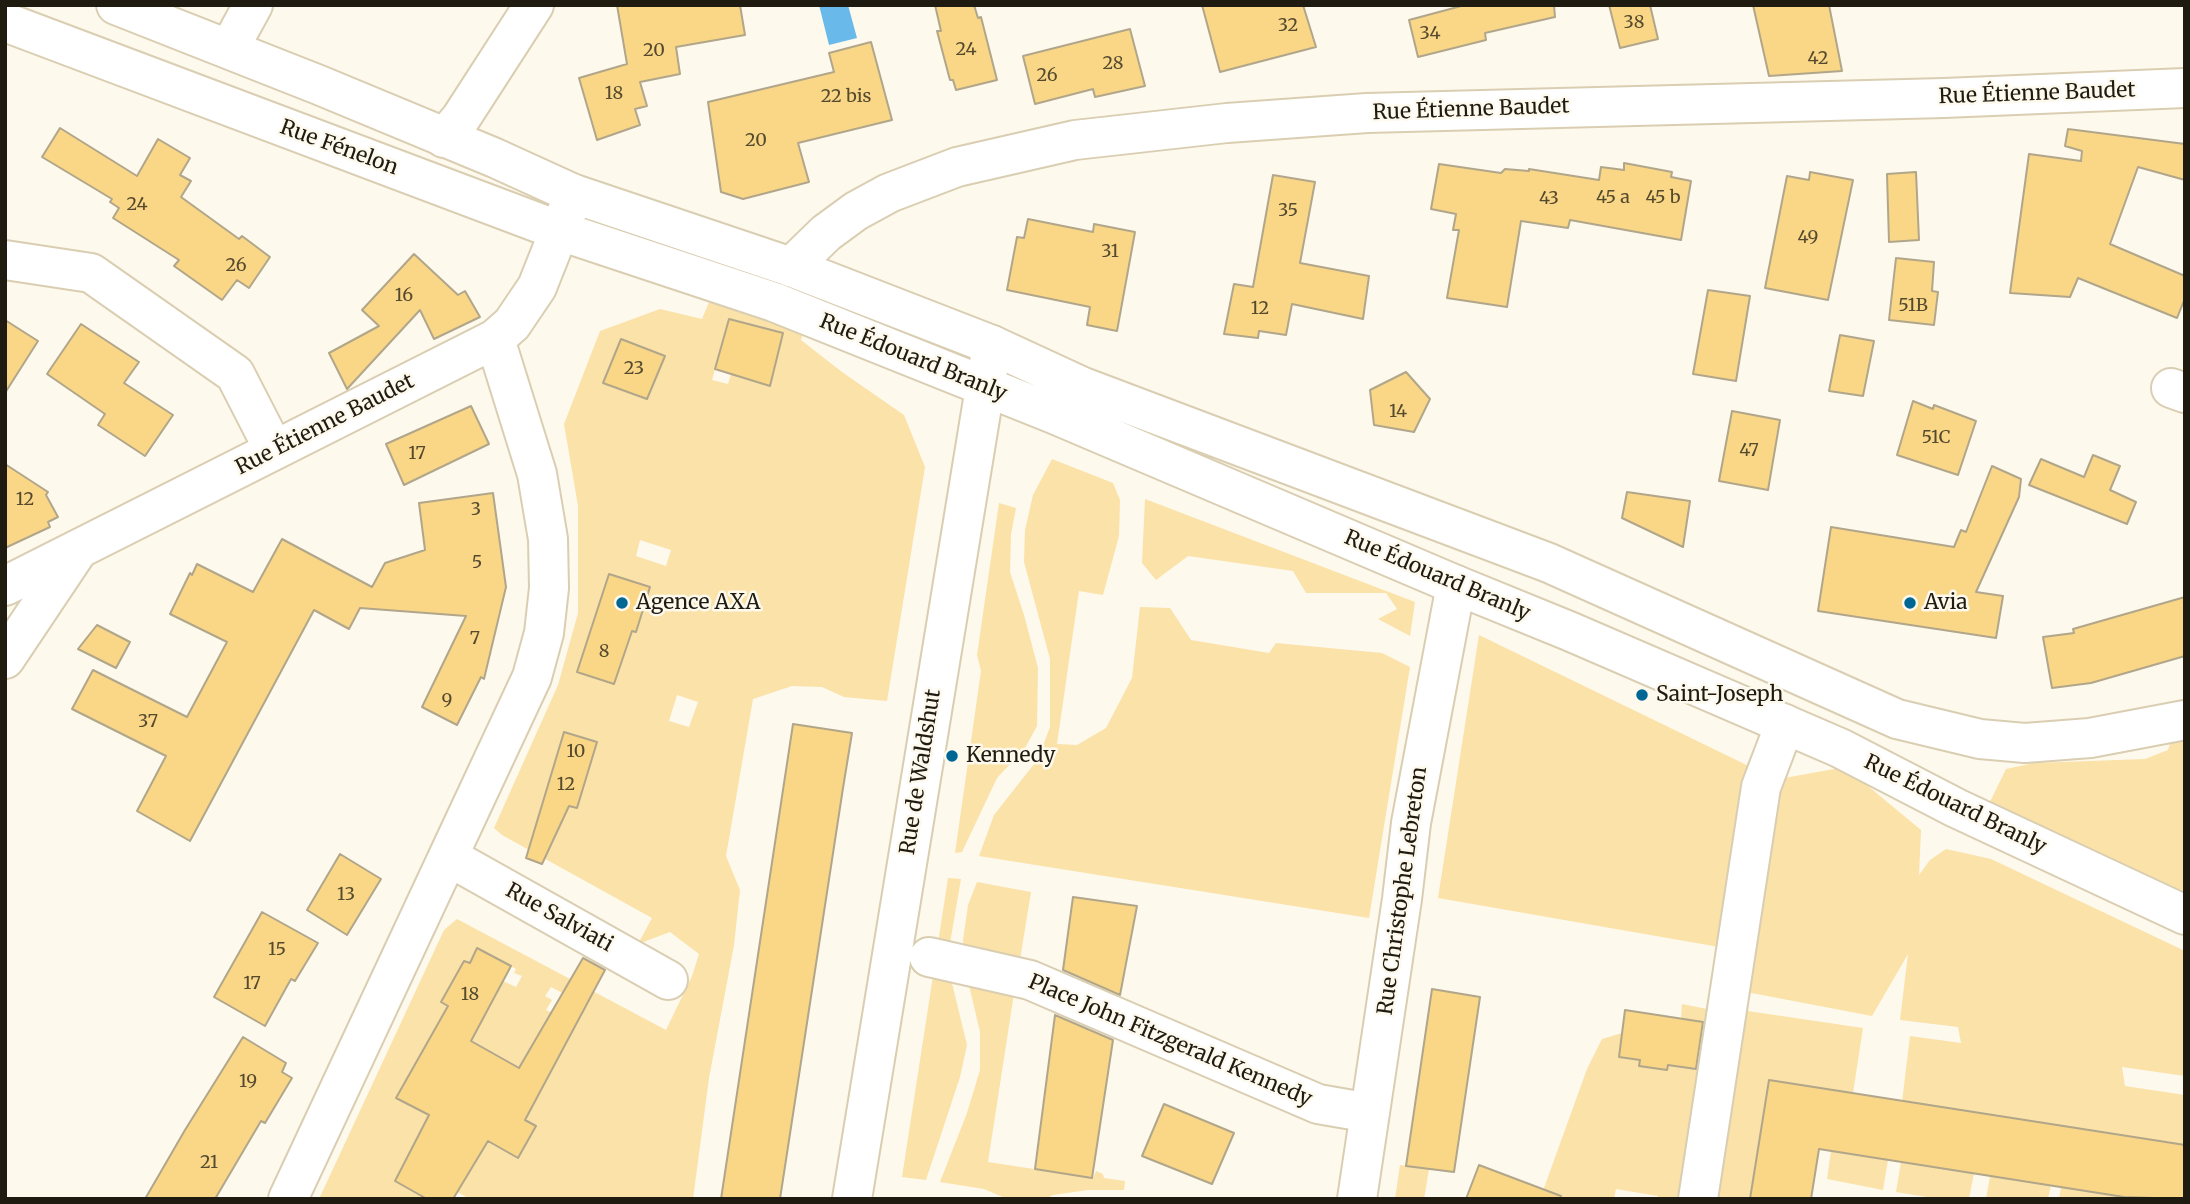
<!DOCTYPE html>
<meta charset="utf-8">
<style>
body{margin:0}
#map{position:relative;width:2190px;height:1204px;overflow:hidden;background:#fef9ed;font-family:Merriweather,serif}
canvas{display:block}
.frame{position:absolute;inset:0;border:7px solid #201b11;pointer-events:none}
</style>
<div id="map">
<canvas width="2190" height="1204"></canvas>
<div class="frame"></div>
</div>
<script>
const ctx = document.querySelector('canvas').getContext('2d');
ctx.lineJoin = 'round';
function fillPath(path, color) { ctx.fillStyle = color; ctx.fill(path, 'evenodd'); }
const toPath = rows => new Path2D(rows.map(r => 'M' + r).join(''));
function strokePath(path, color, width, dash) { ctx.strokeStyle = color; ctx.lineWidth = width; ctx.lineCap = dash ? 'butt' : 'round'; ctx.setLineDash(dash || []); ctx.stroke(path); }
function drawText(font, color, halo, rows, align = 'center') {
  ctx.font = font + ' Merriweather,serif'; ctx.lineWidth = 5; ctx.setLineDash([]); ctx.textBaseline = 'middle'; ctx.strokeStyle = halo; ctx.fillStyle = color; for (const [text, x, y, turn = 0] of rows) {
    ctx.save(); ctx.translate(x, y); ctx.rotate((+turn || 0) * Math.PI / 180); ctx.textAlign = isNaN(turn) ? turn : align; if (halo) ctx.strokeText(text, 0, 0); ctx.fillText(text, 0, 0); ctx.restore();
  }
}
fillPath(toPath([
 [714,290,805,324,801,340,842,372,904,415,925,467,887,701,844,697,822,687,792,686,753,699,726,856,740,890,734,945,709,1078,693,1199,470,1199,457,1192,467,1175,414,1146,395,1181,427,1199,319,1199,444,930,457,919,666,1030,692,976,699,954,670,932,638,944,652,918,502,835,494,828,558,685,578,613,578,506,564,424,600,331,660,309,702,319],
 [729,319,783,333,770,385,731,374,728,384,712,380],
 [621,339,665,356,647,399,603,382],
 [640,540,671,550,666,566,636,556],
 [610,574,650,587,636,632,632,631,614,684,578,672],
 [677,695,698,702,689,727,669,721],
 [564,732,596,743,577,808,544,797],
 [478,948,516,969,514,973,522,976,516,987,503,981,441,1002,464,961,470,963],
 [551,987,585,1005,575,1024,546,1010,552,1000,545,996],
 [439,1022,486,1049,445,1123,396,1097],
 [536,1126,518,1158,493,1143],
 [1052,459,1113,483,1120,500,1119,536,1103,595,1079,591,1057,744,1077,745,1106,728,1132,678,1140,607,1170,608,1191,640,1269,653,1276,643,1382,653,1410,667,1369,918,979,856,994,815,1038,759,1050,727,1050,659,1024,562,1025,530,1033,495],
 [1145,499,1415,602,1410,636,1378,619,1397,609,1386,593,1306,593,1293,571,1188,556,1156,580,1142,563],
 [999,503,1016,508,1011,534,1010,572,1024,615,1038,668,1037,726,1025,748,997,778,962,852,955,853,981,671,977,655],
 [1479,635,1761,772,1725,948,1438,898],
 [2185,727,2185,892,1988,806,2006,769,2034,763,2145,759,2168,750,2174,729],
 [1845,767,1921,830,1919,875,1930,860,1946,849,1991,859,2185,951,2185,1076,2122,1067,2125,1086,2185,1095,2185,1145,1902,1102,1910,1036,1961,1043,1958,1027,1900,1020,1908,954,1872,1016,1741,991,1779,779],
 [948,878,961,879,950,943,936,956],
 [977,882,1031,892,1018,972,966,963,963,940,968,905],
 [950,975,967,1045,960,1077,926,1180,902,1177,933,976],
 [968,981,1015,987,988,1162,1093,1178,1096,1171,1103,1174,1104,1178,1125,1181,1124,1190,1088,1190,1053,1195,1045,1199,1007,1199,984,1189,940,1182,967,1113,980,1070,980,1032],
 [1682,1004,1717,1011,1689,1199,1658,1199,1658,1196,1616,1189,1614,1199,1540,1199,1587,1069,1602,1039,1622,1033,1619,1056,1640,1060,1640,1066,1666,1070,1668,1065,1696,1069,1704,1022,1681,1019],
 [1734,1009,1863,1028,1853,1093,1750,1199,1704,1199],
 [1831,1151,1888,1160,1883,1190,1827,1179],
 [1901,1162,1974,1173,1969,1199,1939,1199,1896,1192],
 [1400,1165,1429,1169,1424,1199,1395,1199],
 [1990,1176,2051,1185,2048,1199,1986,1199],
 [2061,1187,2124,1197,2123,1199,2059,1199]
]), '#fae2a9');
fillPath(toPath([
 [819,5,848,5,857,38,829,45]
]), '#69b9ea');
const building = toPath([
 [617,5,740,5,745,35,676,47,680,74,640,82,647,106,635,109,640,125,597,140,579,78,627,64,617,5],
 [935,5,974,5,978,18,981,17,997,80,956,90,953,80,950,80,937,31,941,31,935,5],
 [1202,5,1303,5,1316,47,1220,72,1202,5],
 [1465,5,1554,5,1555,17,1485,33,1486,40,1418,57,1409,20,1465,5],
 [1609,5,1650,5,1658,39,1620,48,1609,5],
 [1753,5,1829,5,1842,71,1769,76,1753,5],
 [1130,29,1145,86,1095,97,1093,89,1035,104,1023,56,1130,29],
 [871,42,892,120,798,143,809,182,743,199,721,192,708,102,834,72,829,53,871,42],
 [60,128,137,176,158,139,190,158,180,175,191,181,181,197,239,239,242,236,270,257,249,288,237,280,222,300,174,266,179,260,113,218,119,208,110,202,112,199,42,157,60,128],
 [2068,129,2185,144,2185,180,2138,167,2110,244,2185,276,2185,298,2177,318,2078,278,2070,297,2010,293,2029,154,2081,161,2082,151,2065,146,2068,129],
 [1624,163,1672,172,1671,177,1691,181,1681,240,1570,220,1568,228,1521,221,1507,307,1447,298,1459,230,1453,230,1456,214,1431,209,1439,164,1501,173,1505,169,1529,171,1529,169,1599,180,1601,167,1624,170,1624,163],
 [1810,172,1853,180,1828,300,1765,288,1787,176,1809,180,1810,172],
 [1916,172,1919,240,1889,242,1887,174,1916,172],
 [1273,175,1315,182,1300,263,1369,276,1363,319,1292,304,1286,335,1259,331,1258,338,1224,334,1234,284,1253,287,1273,175],
 [1028,219,1093,232,1094,224,1135,232,1117,331,1087,325,1090,307,1007,290,1017,237,1024,238,1028,219],
 [414,254,458,295,465,291,480,317,434,339,420,310,347,389,329,353,379,326,362,310,414,254],
 [1896,258,1934,262,1932,291,1938,292,1934,325,1889,320,1896,258],
 [1708,290,1750,296,1736,381,1693,374,1708,290],
 [729,319,783,333,770,386,715,369,729,319],
 [5,320,38,341,5,393,5,320],
 [81,324,139,362,124,383,173,415,145,456,98,425,105,414,47,374,81,324],
 [1840,335,1874,341,1863,396,1829,391,1840,335],
 [621,339,665,356,647,399,603,383,621,339],
 [1406,372,1430,399,1414,432,1374,425,1370,390,1406,372],
 [1913,401,1933,409,1934,405,1976,421,1958,475,1897,455,1913,401],
 [471,406,489,444,404,485,386,444,471,406],
 [1732,411,1780,420,1768,490,1719,481,1732,411],
 [2093,455,2120,466,2110,490,2136,502,2127,524,2029,485,2041,459,2084,477,2093,455],
 [5,464,48,492,46,495,58,517,48,522,50,527,5,548,5,464],
 [1992,466,2021,479,2019,497,1976,592,2003,596,1996,638,1818,611,1831,527,1954,547,1961,530,1966,532,1992,466],
 [1627,492,1690,501,1683,547,1622,518,1627,492],
 [493,493,506,587,484,679,481,677,457,725,422,707,466,616,360,608,349,629,314,610,190,841,137,811,166,756,72,709,93,670,187,717,227,642,170,614,190,573,192,575,197,564,253,592,282,539,372,587,385,563,425,550,419,503,493,493],
 [609,574,650,587,636,632,632,631,614,684,577,672,609,574],
 [2185,597,2185,656,2091,683,2052,688,2043,637,2074,633,2073,629,2185,597],
 [97,625,130,642,116,668,78,649,97,625],
 [793,724,852,733,843,788,780,1199,721,1199,793,724],
 [564,732,597,742,577,808,569,806,542,864,526,858,564,732],
 [340,854,381,879,347,935,307,910,340,854],
 [1073,897,1137,906,1120,995,1063,970,1073,897],
 [262,912,318,943,295,981,291,979,265,1026,214,997,262,912],
 [477,948,511,966,471,1041,519,1068,583,958,605,970,525,1120,536,1126,518,1158,488,1141,453,1199,427,1199,395,1181,429,1115,396,1098,448,1006,441,1002,464,961,470,963,477,948],
 [1432,989,1480,997,1454,1172,1406,1166,1432,989],
 [1625,1010,1703,1022,1696,1069,1668,1065,1667,1070,1639,1066,1640,1060,1619,1057,1625,1010],
 [1055,1015,1113,1040,1092,1178,1035,1169,1055,1015],
 [243,1037,286,1063,282,1072,292,1078,265,1123,261,1121,215,1199,145,1199,185,1130,243,1037],
 [1769,1080,2185,1145,2185,1199,2124,1197,1819,1149,1811,1199,1750,1199,1769,1080],
 [1164,1104,1234,1133,1212,1184,1142,1156,1164,1104],
 [1479,1165,1561,1196,1560,1199,1466,1199,1479,1165]
]);
fillPath(building, '#f9d787');
strokePath(building, '#b1a68a', 2);
const minor = toPath([
 [229,49,253,5],
 [444,138,461,118,534,5],
 [5,260,91,273,235,374,274,450],
 [791,267,826,233,856,211,889,193,957,167,1075,140,1227,123,1367,113,1944,98,2185,88],
 [2171,388,2185,393],
 [5,586,495,339,512,324,537,287,574,194],
 [5,659,78,550],
 [449,857,668,980],
 [929,957,1030,980,1318,1104,1370,1113],
 [288,1199,532,677,544,633,549,588,548,539,537,474,495,339],
 [852,1199,992,345],
 [1357,1199,1402,899,1411,823,1456,585],
 [1698,1199,1761,787,1785,724]
]);
const major = toPath([
 [116,5,319,85,495,158,574,194,791,267,992,345,1083,387,1549,563,1897,719,1980,739,2025,743,2090,738,2185,720],
 [5,22,560,231,774,302,1054,414,1456,585,1569,631,1840,748,1956,808,2185,915]
]);
strokePath(minor, '#daceb2', 42);
strokePath(major, '#daceb2', 42);
strokePath(minor, '#fff', 38);
strokePath(major, '#fff', 38);
for (const [x, y, r, color] of [
 [622,603,7,"#006795"],
 [1910,603,7,"#006795"],
 [1642,695,7,"#006795"],
 [952,756,7,"#006795"]
]) { const dot = new Path2D(); dot.arc(x, y, r, 0, 2 * Math.PI); ctx.fillStyle = color; ctx.fill(dot); strokePath(dot, '#fef9ed', 2.5); }
drawText('18px', '#564a2e', null, [
 ["38",1634,23],
 ["32",1288,26],
 ["34",1430,34],
 ["24",966,50],
 ["20",654,51],
 ["42",1818,59],
 ["28",1113,64],
 ["26",1047,76],
 ["18",614,94],
 ["22 bis",846,97],
 ["20",756,141],
 ["45 a",1613,198],
 ["45 b",1663,198],
 ["43",1549,199],
 ["24",137,205],
 ["35",1288,211],
 ["49",1808,238],
 ["31",1110,252],
 ["26",236,266],
 ["16",404,296],
 ["51B",1913,306],
 ["12",1260,309],
 ["23",634,369],
 ["14",1398,412],
 ["51C",1936,438],
 ["47",1749,451],
 ["17",417,454],
 ["12",25,500],
 ["3",476,510],
 ["5",477,563],
 ["7",475,639],
 ["8",604,652],
 ["9",447,701],
 ["37",148,722],
 ["10",576,752],
 ["12",566,785],
 ["13",346,895],
 ["15",277,950],
 ["17",252,984],
 ["18",470,995],
 ["19",248,1082],
 ["21",209,1163]
]);
drawText('21px', '#201b11', '#fef9ed', [
 ["Rue Étienne Baudet",2037,94,-2],
 ["Rue Étienne Baudet",1471,110,-2],
 ["Rue Fénelon",339,148,20],
 ["Rue Édouard Branly",913,358,22],
 ["Rue Étienne Baudet",325,425,-27],
 ["Rue Édouard Branly",1437,576,23],
 ["Rue de Waldshut",921,772,-81],
 ["Rue Édouard Branly",1955,805,26],
 ["Rue Christophe Lebreton",1403,891,-82],
 ["Rue Salviati",559,918,29],
 ["Place John Fitzgerald Kennedy",1170,1041,23]
]);
drawText('21px', '#201b11', '#fef9ed', [
 ["Agence AXA",636,603],
 ["Avia",1924,603],
 ["Saint-Joseph",1656,695],
 ["Kennedy",966,756]
], 'left');
</script>
